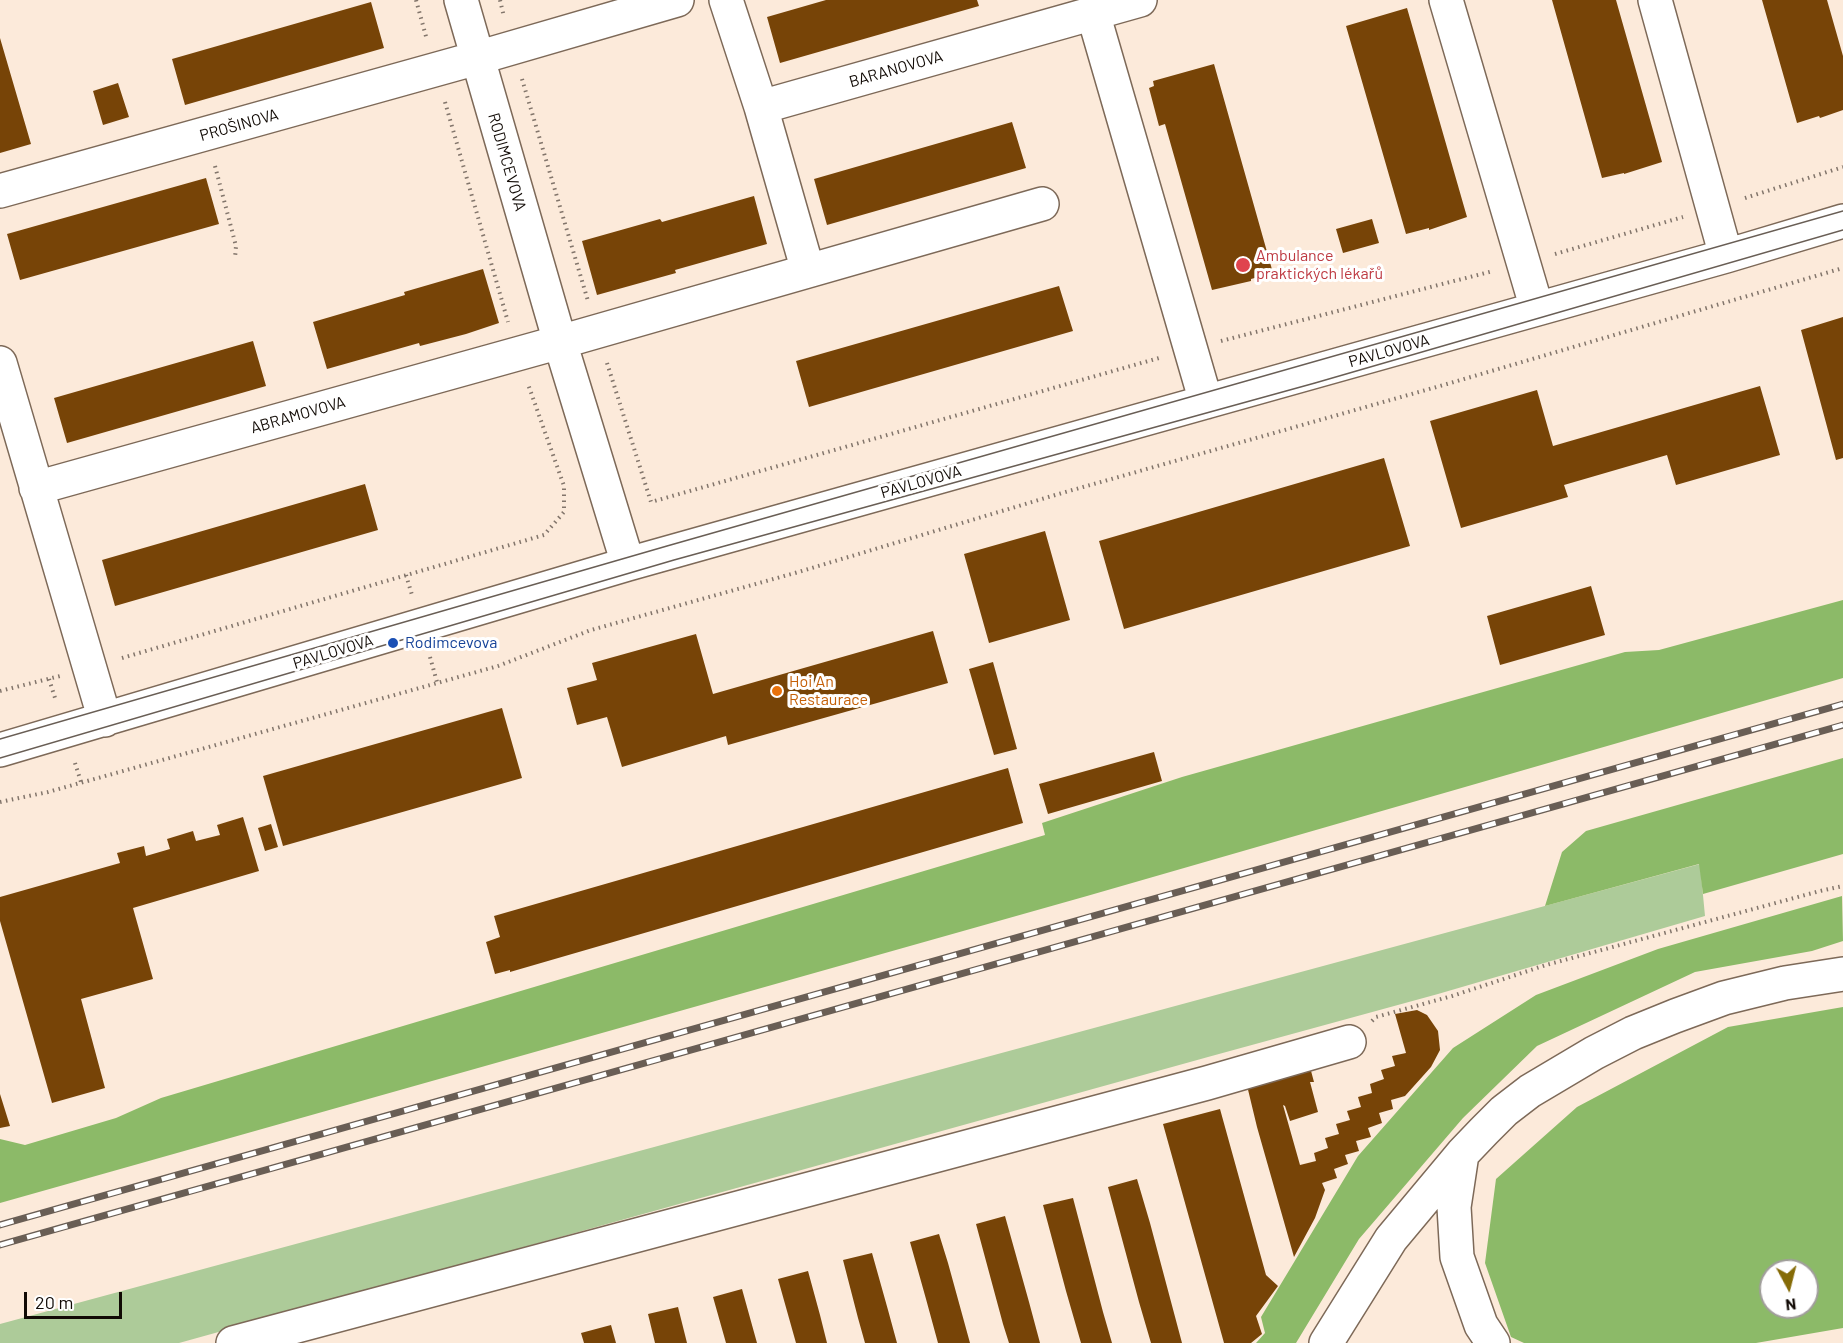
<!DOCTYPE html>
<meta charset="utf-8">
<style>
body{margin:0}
#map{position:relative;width:1843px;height:1343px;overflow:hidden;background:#fceada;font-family:Barlow,sans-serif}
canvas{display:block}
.north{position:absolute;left:1759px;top:1259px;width:60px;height:60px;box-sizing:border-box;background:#fff;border:2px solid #a09d9b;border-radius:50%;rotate:173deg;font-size:16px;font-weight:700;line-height:24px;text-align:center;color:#110a05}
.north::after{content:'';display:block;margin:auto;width:21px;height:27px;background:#856b07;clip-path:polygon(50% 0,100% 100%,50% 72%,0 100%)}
.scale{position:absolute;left:24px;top:1292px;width:98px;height:27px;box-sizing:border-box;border:3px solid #110a05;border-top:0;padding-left:8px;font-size:18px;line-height:21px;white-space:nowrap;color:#110a05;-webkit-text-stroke:4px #fff;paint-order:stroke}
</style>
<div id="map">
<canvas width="1843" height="1343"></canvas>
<div class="north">N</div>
<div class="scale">20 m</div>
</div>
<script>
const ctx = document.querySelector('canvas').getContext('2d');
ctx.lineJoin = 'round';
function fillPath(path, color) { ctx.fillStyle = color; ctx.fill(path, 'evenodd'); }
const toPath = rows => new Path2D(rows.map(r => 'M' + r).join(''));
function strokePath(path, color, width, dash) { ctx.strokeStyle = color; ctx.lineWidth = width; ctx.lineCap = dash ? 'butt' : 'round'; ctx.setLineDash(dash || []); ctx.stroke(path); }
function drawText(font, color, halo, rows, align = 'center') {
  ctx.font = font + ' Barlow,sans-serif'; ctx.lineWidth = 6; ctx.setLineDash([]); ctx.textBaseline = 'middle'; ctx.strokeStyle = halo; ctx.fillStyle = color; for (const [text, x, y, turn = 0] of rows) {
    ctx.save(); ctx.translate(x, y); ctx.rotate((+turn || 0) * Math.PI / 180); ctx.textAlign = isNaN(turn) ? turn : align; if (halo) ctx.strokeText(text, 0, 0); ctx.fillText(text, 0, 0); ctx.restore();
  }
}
fillPath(toPath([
 [1700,864,1705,916,1438,994,1208,1057,179,1343,0,1343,0,1324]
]), '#adcb99');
fillPath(toPath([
 [1843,600,1843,678,1087,896,0,1203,0,1139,25,1145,116,1118,161,1098,1045,835,1042,823,1182,777,1625,652,1659,650],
 [1843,758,1843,854,1703,894,1699,864,1545,906,1562,852,1586,831],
 [1842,896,1843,941,1812,951,1695,972,1537,1046,1463,1118,1359,1239,1296,1343,1256,1343,1265,1333,1261,1317,1358,1156,1453,1048,1536,995,1658,949],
 [1843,1007,1843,1328,1756,1343,1524,1343,1511,1337,1485,1263,1496,1179,1577,1107,1728,1027],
 [1771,1271,1807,1271,1807,1307,1771,1307]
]), '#8cba68');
fillPath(toPath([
 [826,0,977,0,979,6,780,63,767,17],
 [1552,0,1616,0,1662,162,1624,174,1624,173,1602,178],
 [1762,0,1827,0,1843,56,1843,110,1820,118,1819,116,1797,123],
 [371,2,384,48,185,105,172,59],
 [1407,8,1467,217,1429,230,1429,228,1406,234,1346,26],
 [0,38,31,144,0,153],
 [1214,64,1273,273,1251,279,1251,281,1212,290,1165,124,1159,126,1149,88,1154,86,1153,81],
 [118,83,129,117,103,125,93,91],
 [1012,122,1026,168,827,225,814,179],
 [206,178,219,224,20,280,7,234],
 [754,196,767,244,675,270,676,273,597,295,582,241,660,219,662,222],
 [1372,219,1379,243,1343,253,1336,229],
 [483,269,499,323,466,334,420,346,419,343,327,369,313,322,405,295,404,292],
 [1059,286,1073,331,809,407,796,361],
 [1843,317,1843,458,1836,460,1801,330],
 [253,341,266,386,67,443,54,398],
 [1760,386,1780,455,1676,485,1667,455,1564,485,1568,497,1461,528,1430,421,1537,390,1553,446],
 [1384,458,1410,546,1124,629,1099,541],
 [365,484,378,530,115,606,102,560],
 [1045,531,1070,620,989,643,964,554],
 [1591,586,1605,635,1500,665,1487,616],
 [933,631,948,683,728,745,726,736,622,767,607,717,577,725,567,688,597,680,592,663,696,634,713,694],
 [993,662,1017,749,994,755,969,669],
 [502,708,522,778,283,846,263,776],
 [1154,752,1162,781,1048,814,1039,784],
 [1008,768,1023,823,510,972,510,970,495,974,486,942,500,937,494,916],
 [243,817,259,871,133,908,153,979,81,999,105,1088,52,1103,0,921,0,897,120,863,117,853,144,846,146,856,170,849,167,839,193,831,196,841,220,835,217,825],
 [271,824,278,847,265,851,258,828],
 [1417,1010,1427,1015,1438,1031,1440,1050,1431,1067,1405,1096,1391,1100,1393,1109,1379,1113,1382,1123,1368,1128,1371,1137,1356,1141,1359,1151,1345,1155,1348,1164,1334,1169,1337,1178,1322,1183,1325,1190,1315,1218,1294,1257,1257,1127,1244,1073,1307,1056,1314,1082,1310,1082,1318,1112,1290,1121,1285,1106,1283,1105,1300,1165,1316,1161,1314,1153,1328,1148,1325,1138,1339,1134,1336,1124,1350,1120,1347,1111,1361,1107,1358,1097,1372,1093,1370,1084,1384,1079,1381,1070,1395,1066,1392,1056,1406,1053,1395,1014],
 [0,1094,10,1126,0,1128],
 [1220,1109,1266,1275,1278,1286,1256,1316,1262,1334,1251,1343,1224,1343,1163,1124],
 [1137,1179,1150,1223,1182,1343,1151,1343,1139,1302,1108,1187],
 [1073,1198,1103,1312,1112,1343,1081,1343,1066,1291,1043,1205],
 [1005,1216,1029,1302,1040,1343,1009,1343,1003,1324,976,1224],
 [939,1234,948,1263,970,1343,938,1343,926,1299,910,1242],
 [872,1253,888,1310,897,1343,865,1343,858,1318,843,1260],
 [808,1271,820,1315,827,1343,796,1343,778,1279],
 [742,1289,757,1343,726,1343,713,1297],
 [678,1307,687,1343,655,1343,648,1314],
 [611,1325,616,1343,584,1343,581,1333]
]), '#774407');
const street = toPath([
 [461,0,560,342,628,564],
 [726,0,761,107,1140,0],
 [1446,0,1537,309],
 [1655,0,1726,256],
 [1093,13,1206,402],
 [761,107,808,271],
 [0,191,477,58,677,0],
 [0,363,105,720],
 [36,488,560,342,1042,204],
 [0,750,628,564,1726,256,1843,221],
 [233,1343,1207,1083,1349,1042]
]);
const highway = toPath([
 [1462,1154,1454,1207,1457,1257,1481,1325,1493,1343],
 [1326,1343,1391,1239,1462,1154,1484,1131,1504,1111,1530,1091,1594,1053,1633,1033,1675,1016,1724,998,1785,983,1843,974]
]);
strokePath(street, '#7d6958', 36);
strokePath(highway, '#7d6958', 36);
strokePath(toPath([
 [416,0,427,40],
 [500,0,504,17],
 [522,79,588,301],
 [445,102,508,322],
 [215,166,236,246,235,258],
 [1745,198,1843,167],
 [1555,254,1683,217],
 [1221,341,1493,271],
 [607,363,651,502,1159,358],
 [406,575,412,595],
 [430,657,437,682],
 [122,658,544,535,564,512,564,486,528,384],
 [49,679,56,701],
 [0,691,60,676],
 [75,763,81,782],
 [0,802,48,792,498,666,591,630,795,573,1062,493,1447,384,1843,268],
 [1372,1021,1376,1017,1452,996,1546,965,1820,891,1843,886]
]), '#82756b', 4, [1.5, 4.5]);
strokePath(street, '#fff', 33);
strokePath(highway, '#fff', 33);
strokePath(toPath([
 [0,739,667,546,1843,211],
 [0,758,674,560,1315,383,1843,230]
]), '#695e55', 1.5);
const rail = toPath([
 [0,1225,1843,704],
 [0,1245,1843,725]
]);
strokePath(rail, '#695e55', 7);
strokePath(rail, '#fff', 4.5, [14]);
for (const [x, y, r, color] of [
 [1243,265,8,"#e0444e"],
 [393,643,6,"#1a4fb4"],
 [777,691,6,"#e8710a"]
]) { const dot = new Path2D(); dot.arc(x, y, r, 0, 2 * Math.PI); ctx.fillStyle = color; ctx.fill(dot); strokePath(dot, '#fff', 2); }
drawText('16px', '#110a05', '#fff', [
 ["BARANOVOVA",896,69,-16],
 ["PROŠINOVA",239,125,-16],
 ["RODIMCEVOVA",507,162,74],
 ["PAVLOVOVA",1389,351,-16],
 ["ABRAMOVOVA",298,415,-16],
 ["PAVLOVOVA",921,482,-16],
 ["PAVLOVOVA",333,652,-17]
]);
drawText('16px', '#be3a42', '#fff', [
 ["Ambulance",1256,256],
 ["praktických lékařů",1256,274]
], 'left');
drawText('16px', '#164399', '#fff', [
 ["Rodimcevova",405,643]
], 'left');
drawText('16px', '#c56008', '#fff', [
 ["Hoi An",789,682],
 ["Restaurace",789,700]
], 'left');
</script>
